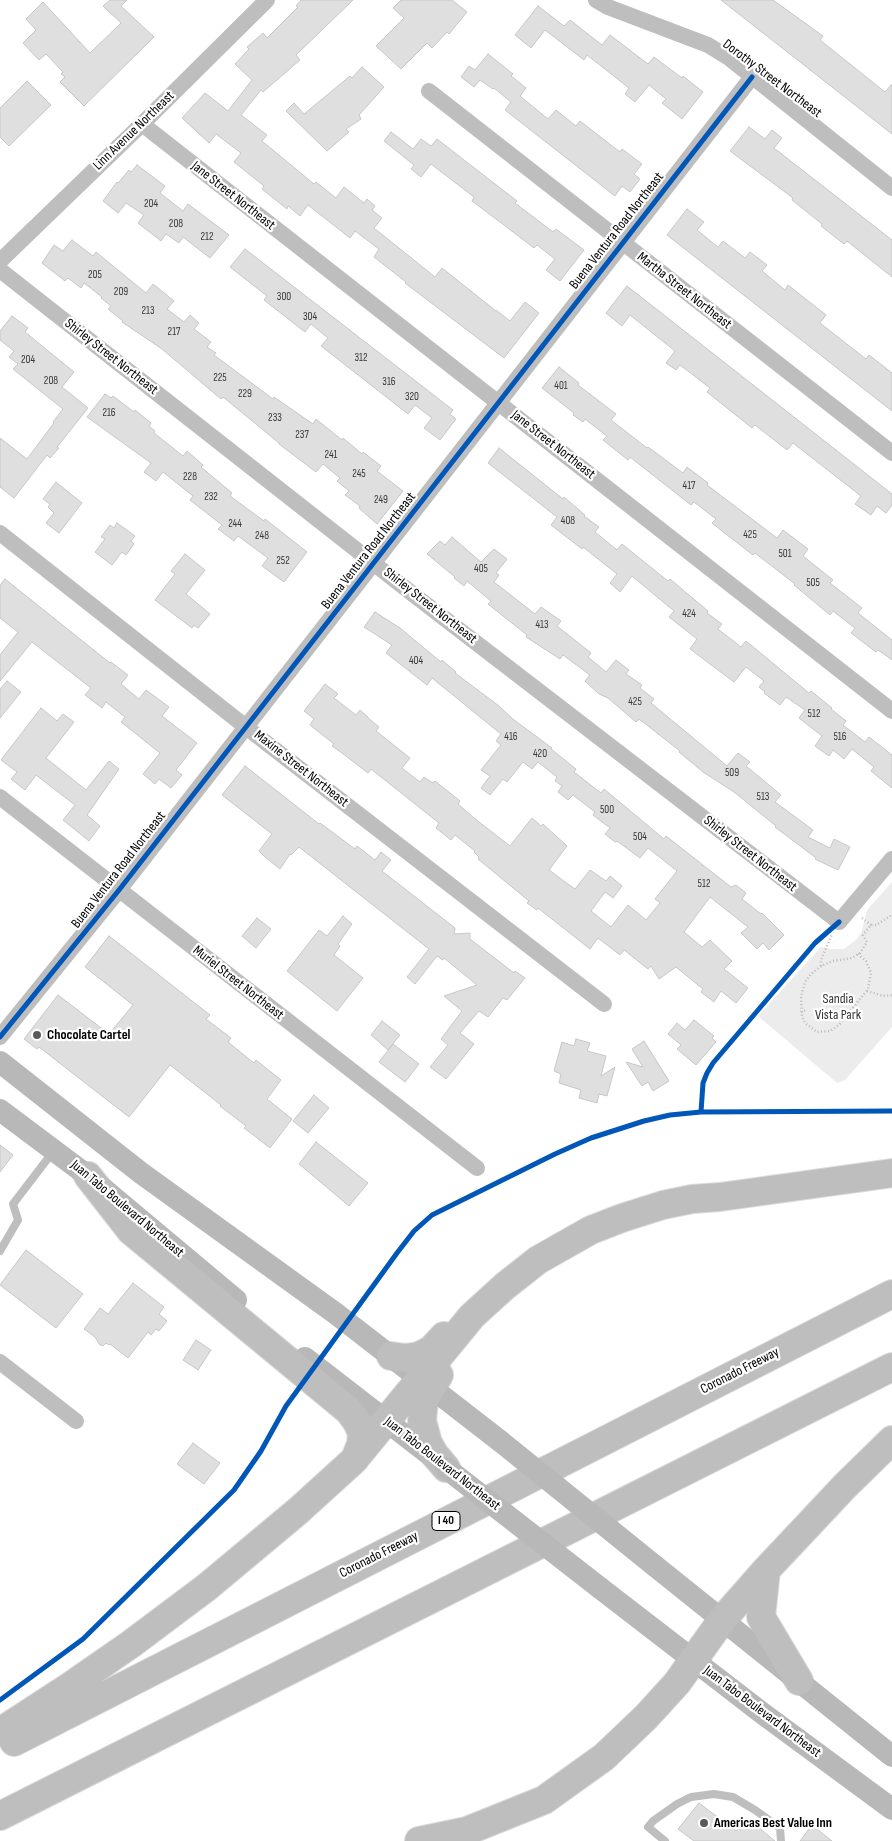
<!DOCTYPE html>
<style>
body{margin:0}
canvas{display:block;background:#fff}
</style>
<canvas width="892" height="1841"></canvas>
<script>
const ctx = document.querySelector('canvas').getContext('2d');
ctx.lineJoin = 'round';
function fillPath(path, color) { ctx.fillStyle = color; ctx.fill(path, 'evenodd'); }
const toPath = rows => new Path2D(rows.map(r => 'M' + r).join(''));
function strokePath(path, color, width, dash) { ctx.strokeStyle = color; ctx.lineWidth = width; ctx.lineCap = dash ? 'butt' : 'round'; ctx.setLineDash(dash || []); ctx.stroke(path); }
function drawText(font, color, halo, rows, align = 'center') {
  ctx.font = font + ' "Sofia Sans Condensed",sans-serif'; ctx.lineWidth = 4.5; ctx.setLineDash([]); ctx.textBaseline = 'middle'; ctx.strokeStyle = halo; ctx.fillStyle = color; for (const [text, x, y, turn = 0] of rows) {
    ctx.save(); ctx.translate(x, y); ctx.rotate((+turn || 0) * Math.PI / 180); ctx.textAlign = isNaN(turn) ? turn : align; if (halo) ctx.strokeText(text, 0, 0); ctx.fillText(text, 0, 0); ctx.restore();
  }
}
fillPath(toPath([
 [892,882,892,1027,845,1080,837,1083,758,1016,821,947,832,949,844,949,857,939,862,931,867,910]
]), '#ececec');
const building = toPath([
 [110,0,127,0,121,6,154,37,84,106,60,82,65,77,61,74,63,72,46,54,39,60,23,43,36,30,26,19,43,2,90,53,121,23,103,6,110,0],
 [301,0,353,0,296,55,300,60,263,92,261,90,241,115,267,135,262,141,314,184,316,182,336,198,344,187,364,203,367,199,375,206,372,210,382,218,374,228,435,277,442,268,496,311,496,310,510,321,525,302,539,313,504,358,405,283,406,282,374,257,379,249,355,231,350,238,308,205,300,216,288,206,287,209,262,189,264,186,234,162,241,153,216,134,209,143,182,118,205,93,228,111,252,80,235,64,249,49,247,47,263,33,267,38,298,7,296,6,301,0],
 [401,0,452,0,467,12,449,34,447,32,432,48,427,43,401,69,376,46,404,18,393,8,401,0],
 [721,0,773,0,823,36,820,40,885,92,892,84,892,134,721,0],
 [538,6,564,26,570,20,602,45,610,35,648,64,654,57,682,78,683,76,703,92,682,119,662,103,666,99,649,85,635,102,625,94,629,88,587,55,584,60,545,30,531,48,515,35,538,6],
 [488,54,513,74,511,76,526,88,520,96,548,119,556,110,576,126,580,121,620,152,622,149,642,164,634,174,640,179,630,192,622,186,615,196,505,110,511,102,494,88,493,89,480,80,474,87,461,77,469,66,475,70,488,54],
 [362,67,384,87,359,115,361,119,346,129,349,132,327,151,286,111,294,103,304,114,350,76,352,78,362,67],
 [27,81,51,105,9,146,0,137,0,108,27,81],
 [749,127,765,139,772,130,782,138,774,148,892,240,892,277,847,241,844,244,821,226,822,224,792,200,793,198,730,151,749,127],
 [391,132,413,149,421,139,431,146,437,139,517,201,515,203,553,232,556,229,584,250,560,281,546,270,555,259,537,245,534,248,500,222,472,201,474,197,431,164,421,177,411,169,414,165,384,141,391,132],
 [137,165,165,186,160,193,183,211,188,204,229,235,210,258,183,237,179,243,166,234,161,241,138,223,144,215,126,203,118,213,103,201,117,182,118,183,129,170,131,172,137,165],
 [687,209,704,222,697,230,718,247,723,241,745,258,750,252,767,265,762,271,785,290,788,285,826,315,820,323,866,359,869,355,892,373,892,411,667,235,687,209],
 [72,240,93,256,96,252,146,293,153,284,174,301,167,309,184,322,190,315,199,323,194,329,211,342,207,347,216,353,214,355,273,399,274,397,313,424,316,419,342,440,343,438,362,454,363,452,381,466,377,471,403,491,377,524,359,508,360,506,345,495,349,491,337,481,340,478,323,464,316,472,279,444,279,443,223,397,221,399,162,349,122,322,123,321,108,309,111,306,101,298,102,297,84,283,81,288,68,278,65,281,42,263,54,245,63,251,72,240],
 [245,249,453,410,450,414,456,419,440,440,424,428,432,418,415,405,408,414,321,346,328,338,311,324,305,332,264,300,267,296,230,267,245,249],
 [627,286,892,494,892,505,886,513,877,506,871,515,855,504,861,496,793,443,787,450,755,425,752,428,707,392,710,388,680,365,676,370,666,363,675,351,630,315,622,326,606,313,627,286],
 [12,316,28,328,25,332,74,372,62,387,88,408,57,447,59,448,50,458,47,455,14,498,0,487,0,438,27,459,54,423,53,422,63,409,13,369,18,364,9,357,14,351,0,340,0,331,12,316],
 [559,367,579,383,578,385,616,414,611,420,647,448,648,447,683,473,687,467,708,483,707,485,777,538,783,530,808,549,803,556,833,580,830,583,862,608,858,613,892,640,892,660,878,650,876,652,851,633,855,628,833,611,830,615,794,585,795,584,755,553,753,555,722,531,712,523,716,519,694,502,691,505,630,457,628,460,603,440,607,436,585,419,583,422,573,415,574,413,542,388,559,367],
 [105,394,111,398,113,396,134,412,135,410,151,423,149,426,155,431,154,433,183,456,187,451,203,465,201,467,232,493,230,496,264,521,265,519,307,552,284,582,262,566,268,558,238,536,234,541,218,529,222,525,190,500,193,496,163,472,156,481,144,472,151,463,87,417,105,394],
 [499,448,563,499,564,497,585,515,584,516,599,527,595,532,617,550,622,544,668,581,670,579,708,611,707,613,722,624,718,629,741,647,746,641,809,693,811,691,832,708,831,709,846,721,843,725,865,742,869,737,892,755,892,788,871,771,874,767,852,749,844,759,833,750,829,756,815,746,822,736,799,718,805,710,786,697,780,705,764,693,765,692,759,687,764,681,746,667,734,682,690,649,697,639,669,617,674,611,632,576,620,592,610,583,617,574,583,547,582,549,551,525,557,517,488,463,499,448],
 [56,482,82,503,59,533,46,523,54,513,48,507,50,504,43,499,56,482],
 [117,523,135,536,131,541,134,544,126,555,122,552,112,565,95,552,105,539,101,537,110,525,114,528,117,523],
 [452,537,481,562,494,549,507,559,496,573,499,575,494,582,535,614,541,607,561,621,557,626,591,653,588,657,606,672,616,660,629,670,626,674,642,685,640,688,654,699,651,703,727,766,738,753,750,762,746,766,781,795,775,802,813,830,808,837,830,848,834,839,850,847,838,870,815,859,816,858,775,827,776,826,734,792,703,772,679,752,680,751,639,719,636,722,608,698,599,694,585,681,590,675,563,655,560,659,526,637,527,635,488,604,491,601,467,581,464,586,454,578,455,577,427,554,440,541,445,545,452,537],
 [185,554,205,570,186,594,210,614,198,628,194,625,192,628,155,600,175,574,171,571,185,554],
 [5,579,110,663,111,662,128,675,121,684,139,699,146,690,169,707,162,716,197,743,176,770,182,775,171,788,159,779,155,784,143,774,160,753,121,722,125,717,106,702,102,708,85,695,91,688,32,642,0,681,0,655,18,632,0,618,0,585,5,579],
 [375,612,400,628,441,662,442,660,456,672,455,673,499,706,514,720,552,748,551,749,576,769,574,772,601,793,604,789,664,839,666,836,731,887,736,885,746,893,742,899,761,914,762,913,784,935,769,950,763,943,757,949,741,933,748,927,710,897,684,932,702,947,710,940,732,961,724,969,748,988,736,1003,721,991,714,1002,701,992,703,989,676,967,659,979,651,966,648,969,624,950,620,955,598,938,590,949,538,908,537,910,527,903,529,901,478,859,479,857,474,852,475,851,455,835,451,840,436,828,439,823,371,769,368,773,342,753,332,746,334,744,310,725,314,719,304,711,325,684,338,694,334,698,356,715,360,710,368,717,368,718,379,727,376,731,410,758,402,768,420,782,424,777,433,783,435,781,460,801,458,804,474,818,510,846,532,818,541,826,543,824,567,846,549,870,568,884,575,889,590,870,606,881,610,876,622,886,613,898,605,892,591,911,611,927,628,905,646,920,660,903,655,899,677,871,648,848,640,858,617,841,615,842,605,834,610,828,593,815,595,812,573,795,568,800,558,792,562,786,555,781,557,777,538,762,532,769,523,762,507,782,503,779,490,795,481,788,490,776,481,770,501,745,496,741,501,734,432,678,427,685,386,653,392,645,364,627,375,612],
 [7,681,21,692,0,718,0,689,7,681],
 [41,708,57,721,63,714,74,722,46,758,86,790,109,761,119,769,87,815,100,826,89,841,63,820,75,805,36,775,25,790,11,779,17,772,1,760,41,708],
 [245,766,319,824,320,823,355,849,357,846,375,860,381,852,391,860,382,871,455,928,454,934,470,933,470,939,514,973,515,971,525,978,507,1000,503,998,488,1017,479,1011,460,1033,474,1044,446,1079,430,1067,448,1045,441,1039,462,1011,444,996,477,985,444,958,443,960,437,956,415,984,407,977,429,949,299,847,291,855,290,854,280,869,264,856,259,851,272,834,222,795,245,766],
 [343,916,352,924,338,944,340,946,334,955,363,978,337,1011,287,971,319,930,327,936,343,916],
 [257,918,271,929,256,948,242,936,257,918],
 [109,936,210,1015,206,1019,231,1038,228,1042,254,1063,256,1060,281,1080,267,1099,292,1119,270,1148,244,1128,246,1126,220,1106,221,1105,170,1065,129,1117,39,1047,37,1049,24,1039,58,995,109,1034,133,1005,85,967,109,936],
 [694,1020,714,1036,712,1038,716,1042,696,1065,677,1049,681,1045,668,1034,677,1023,685,1030,694,1020],
 [382,1021,400,1035,388,1050,371,1035,382,1021],
 [576,1039,590,1043,587,1051,606,1056,601,1076,615,1067,607,1096,599,1094,597,1103,579,1098,581,1090,559,1083,561,1074,554,1071,562,1042,574,1046,576,1039],
 [644,1041,669,1081,653,1091,648,1082,642,1086,626,1062,643,1067,632,1049,644,1041],
 [393,1044,419,1064,405,1082,379,1062,393,1044],
 [314,1095,329,1108,308,1133,293,1121,314,1095],
 [316,1142,368,1183,349,1206,299,1164,316,1142],
 [0,1145,13,1155,0,1172,0,1145],
 [26,1250,83,1294,56,1328,0,1285,26,1250],
 [133,1283,164,1307,159,1314,167,1321,159,1331,156,1329,151,1335,148,1332,128,1358,110,1344,109,1345,106,1343,103,1346,99,1344,95,1337,84,1329,100,1308,108,1314,133,1283],
 [196,1340,211,1350,198,1370,183,1360,196,1340],
 [193,1443,220,1463,204,1484,177,1464,193,1443],
 [699,1803,736,1831,747,1818,775,1841,694,1841,678,1829,699,1803],
 [812,1825,832,1841,800,1841,812,1825]
]);
fillPath(building, '#dfdfdf');
strokePath(building, '#c7c7c7', 1);
const motorway = toPath([
 [88,1176,131,1231,349,1411,357,1422,362,1433,361,1444,355,1459],
 [391,1356,405,1358,419,1356,431,1350,444,1336],
 [439,1375,424,1399,422,1421,428,1443,435,1455,446,1468],
 [766,1570,761,1617,799,1681],
 [0,1732,69,1687,131,1644,207,1587,298,1511,353,1461,472,1316,505,1286,538,1260,591,1230,622,1218,663,1205,692,1199,720,1197,892,1173],
 [14,1742,892,1294],
 [0,1816,892,1367],
 [419,1841,467,1831,544,1800,604,1757,646,1717,677,1683,722,1620,766,1570,845,1486,892,1440]
]);
strokePath(motorway, '#dbdbdb', 30);
strokePath(toPath([
 [862,918,871,925],
 [858,954,866,961,871,973,868,989,839,1025,830,1031,817,1032,805,1023,802,1016,801,996,805,982,811,974,821,966,833,961,852,958,858,954,860,953,867,942,863,935,871,925,876,925,892,915],
 [821,966,821,960,832,934],
 [867,991,883,996,892,995],
 [801,1012,806,1010]
]), '#b9b9b9', 2.5, [1, 2.5]);
strokePath(toPath([
 [0,1251,18,1220,13,1204,52,1153],
 [665,1841,648,1827,653,1821,677,1804,691,1797,714,1794,733,1797,755,1810,780,1828,781,1841]
]), '#bebebe', 8);
strokePath(toPath([
 [596,0,608,7,708,45,729,58,892,188],
 [429,91,892,453],
 [142,124,892,711],
 [0,261,142,124,267,0],
 [0,270,414,595,839,922,892,859],
 [0,533,260,738,604,1004],
 [0,797,477,1168],
 [0,1037,119,890,752,77],
 [0,1362,76,1421]
]), '#bebebe', 16);
strokePath(toPath([
 [0,1062,141,1173,335,1313,500,1441],
 [0,1110,88,1176,236,1300],
 [305,1358,438,1461],
 [655,1566,892,1756],
 [600,1588,762,1713,892,1809]
]), '#b8b8b8', 22);
strokePath(motorway, '#bebebe', 28);
strokePath(toPath([
 [500,1441,655,1566],
 [446,1468,600,1588]
]), '#b8b8b8', 22);
strokePath(toPath([
 [0,1037,119,890,752,77],
 [701,1112,703,1083,707,1073,713,1063,815,943,839,922],
 [0,1700,83,1639,234,1490,261,1451,286,1406,397,1253,414,1231,432,1215,555,1154,591,1138,644,1121,670,1115,701,1112,892,1111]
]), '#0057b8', 5);
for (const [x, y, r, color] of [
 [37,1035,5,"#595959"],
 [704,1823,5,"#595959"]
]) { const dot = new Path2D(); dot.arc(x, y, r, 0, 2 * Math.PI); ctx.fillStyle = color; ctx.fill(dot); strokePath(dot, '#fff', 2); }
drawText('11px', '#383838', null, [
 ["204",151,204],
 ["208",176,224],
 ["212",207,237],
 ["205",95,275],
 ["209",121,292],
 ["300",284,297],
 ["213",148,311],
 ["304",310,317],
 ["217",174,332],
 ["312",361,358],
 ["204",28,360],
 ["225",220,378],
 ["208",51,381],
 ["316",389,382],
 ["401",561,386],
 ["229",245,394],
 ["320",412,397],
 ["216",109,413],
 ["233",275,418],
 ["237",302,435],
 ["241",331,455],
 ["245",359,474],
 ["228",190,477],
 ["417",689,486],
 ["232",211,497],
 ["249",381,500],
 ["408",568,521],
 ["244",235,524],
 ["425",750,535],
 ["248",262,536],
 ["501",785,554],
 ["252",283,561],
 ["405",481,569],
 ["505",813,583],
 ["424",689,614],
 ["413",542,625],
 ["404",416,661],
 ["425",635,702],
 ["512",814,714],
 ["416",511,737],
 ["516",840,737],
 ["420",540,754],
 ["509",732,773],
 ["513",763,797],
 ["500",607,810],
 ["504",640,837],
 ["512",704,884]
]);
for (const [x, y, w] of [
 [446,1521,28]
]) { const box = new Path2D(); box.roundRect(x - w / 2, y - 9.5, w, 19, 4); ctx.fillStyle = '#fff'; ctx.fill(box); strokePath(box, '#000', 1); }
drawText('bold 12px', '#000', null, [
 ["I 40",446,1521]
]);
drawText('14px', '#000', '#fff', [
 ["Dorothy Street Northeast",772,79,37],
 ["Linn Avenue Northeast",134,131,-44],
 ["Jane Street Northeast",233,196,38],
 ["Buena Ventura Road Northeast",617,231,-52],
 ["Martha Street Northeast",684,291,38],
 ["Shirley Street Northeast",111,357,38],
 ["Jane Street Northeast",553,445,38],
 ["Buena Ventura Road Northeast",369,551,-52],
 ["Shirley Street Northeast",430,606,38],
 ["Maxine Street Northeast",301,769,38],
 ["Shirley Street Northeast",750,854,38],
 ["Buena Ventura Road Northeast",119,870,-52],
 ["Muriel Street Northeast",238,983,38],
 ["Juan Tabo Boulevard Northeast",127,1209,40],
 ["Coronado Freeway",740,1371,-27],
 ["Juan Tabo Boulevard Northeast",442,1464,38],
 ["Coronado Freeway",379,1555,-27],
 ["Juan Tabo Boulevard Northeast",762,1712,37]
]);
drawText('14px', '#333', '#fff', [
 ["Sandia",838,999],
 ["Vista Park",838,1015]
]);
drawText('bold 14px', '#000', '#fff', [
 ["Chocolate Cartel",47,1035],
 ["Americas Best Value Inn",714,1823]
], 'left');
</script>
